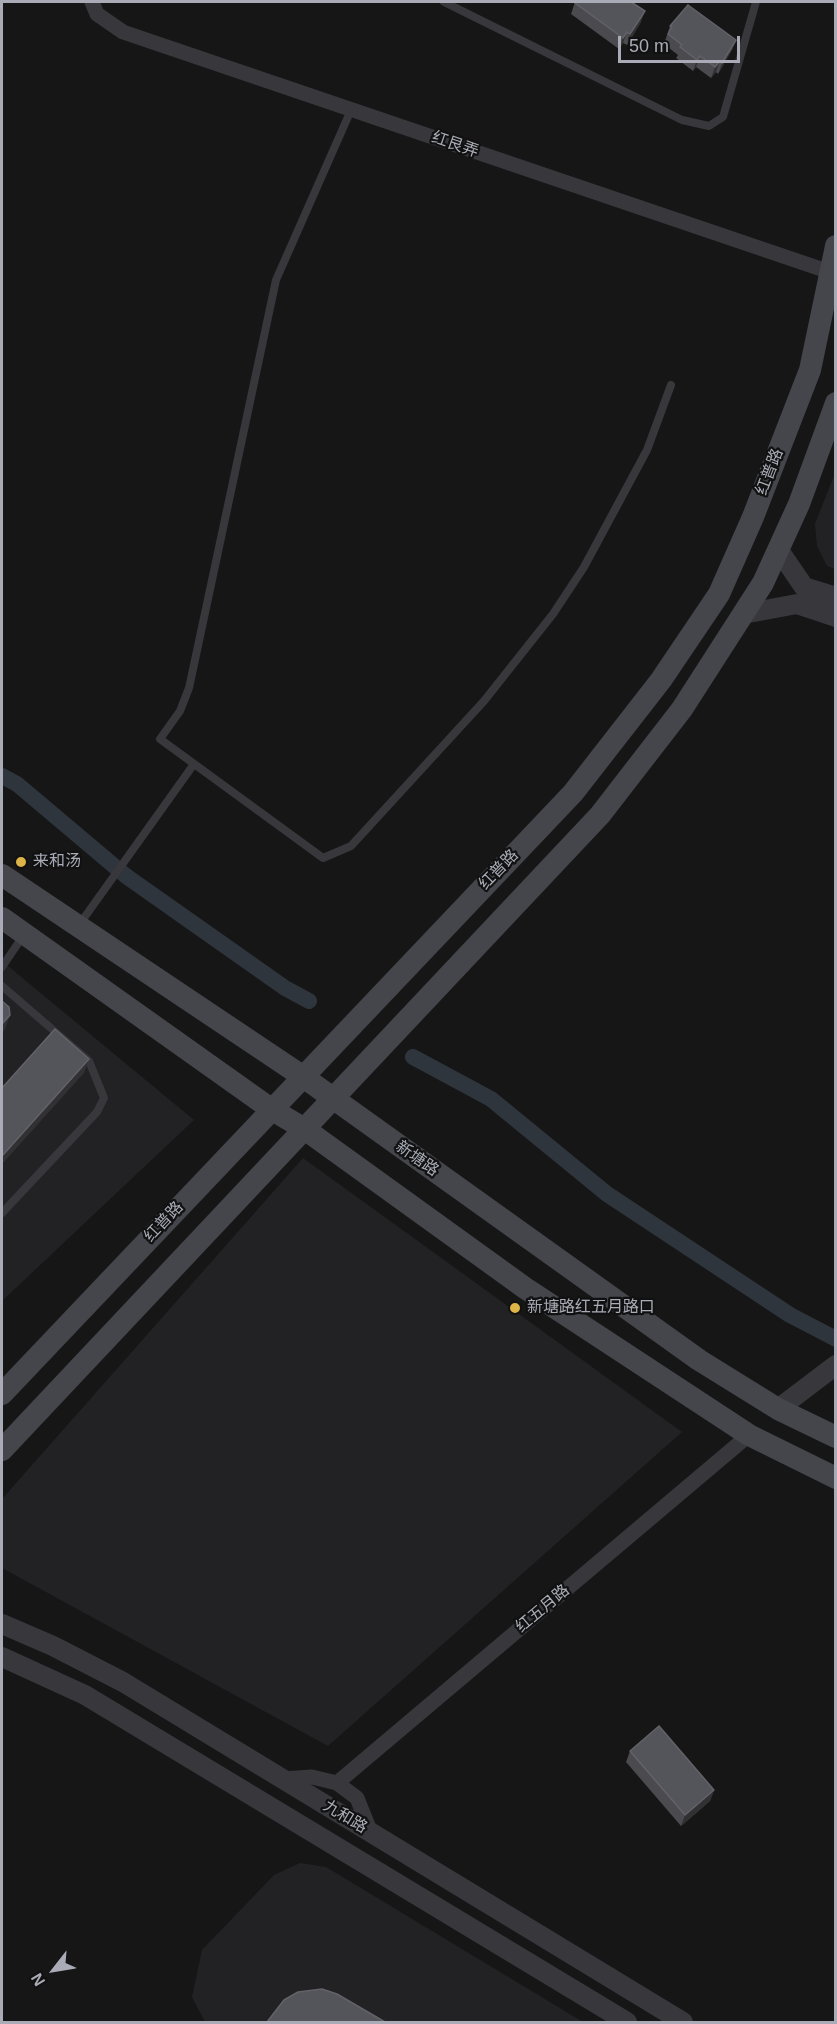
<!DOCTYPE html>
<meta charset="utf-8">
<style>
body{margin:0}
#map{position:relative;width:837px;height:2024px;overflow:hidden;background:#161617;font-family:Arial,sans-serif}
canvas{display:block}
.frame{position:absolute;inset:0;border:3px solid #a9acb6;pointer-events:none}
.north{position:absolute;left:24px;top:1940px;width:60px;height:60px;-webkit-text-stroke:4px #111112;paint-order:stroke;rotate:239deg;font-size:16px;font-weight:700;line-height:24px;text-align:center;color:#a9acb6}
.north::after{content:'';display:block;margin:auto;width:21px;height:27px;background:#a9acb6;clip-path:polygon(50% 0,100% 100%,50% 72%,0 100%)}
.scale{position:absolute;left:618px;top:36px;width:122px;height:27px;box-sizing:border-box;border:3px solid #a9acb6;border-top:0;padding-left:8px;font-size:18px;line-height:21px;white-space:nowrap;color:#a9acb6;-webkit-text-stroke:4px #111112;paint-order:stroke}
</style>
<div id="map">
<canvas width="837" height="2024"></canvas>
<div class="frame"></div>
<div class="north">N</div>
<div class="scale">50 m</div>
</div>
<script>
const ctx = document.querySelector('canvas').getContext('2d');
ctx.lineJoin = 'round';
function fillPath(path, color) { ctx.fillStyle = color; ctx.fill(path, 'evenodd'); }
const toPath = rows => new Path2D(rows.map(r => 'M' + r).join(''));
function strokePath(path, color, width, dash) { ctx.strokeStyle = color; ctx.lineWidth = width; ctx.lineCap = dash ? 'butt' : 'round'; ctx.setLineDash(dash || []); ctx.stroke(path); }
function drawText(font, color, halo, rows, align = 'center') {
  ctx.font = font + ' Arial,"Noto Sans SC",sans-serif'; ctx.lineWidth = 4.5; ctx.setLineDash([]); ctx.textBaseline = 'middle'; ctx.strokeStyle = halo; ctx.fillStyle = color; for (const [text, x, y, turn = 0] of rows) {
    ctx.save(); ctx.translate(x, y); ctx.rotate((+turn || 0) * Math.PI / 180); ctx.textAlign = isNaN(turn) ? turn : align; if (halo) ctx.strokeText(text, 0, 0); ctx.fillText(text, 0, 0); ctx.restore();
  }
}
fillPath(toPath([
 [835,473,835,569,827,566,817,546,815,524],
 [2,961,194,1120,2,1301],
 [303,1158,682,1432,328,1746,2,1568,2,1499],
 [300,1863,326,1867,583,2022,205,2022,192,1997,202,1950,274,1875]
]), '#222224');
strokePath(toPath([
 [2,776,17,784,126,876,285,988,309,1001],
 [413,1057,491,1099,607,1194,790,1315,836,1339]
]), '#2f353c', 16);
strokePath(toPath([
 [444,2,682,120,709,126,723,117,756,2],
 [351,110,276,280,189,688,180,711,160,739,323,858,351,846,484,701,553,614,584,567,647,450,671,385],
 [79,925,194,764],
 [2,967,23,936],
 [2,986,89,1061,104,1098,97,1112,2,1213]
]), '#37373c', 8);
strokePath(toPath([
 [92,2,97,14,123,32,830,272],
 [282,1779,312,1777,337,1783,357,1798,371,1833],
 [337,1783,749,1435]
]), '#37373c', 15);
strokePath(toPath([
 [778,549,804,587,836,597],
 [743,614,797,604,836,617],
 [778,1409,836,1365],
 [2,1624,53,1646,123,1682,683,2022],
 [2,1657,85,1695,627,2022]
]), '#37373c', 20);
strokePath(toPath([
 [2,875,302,1076,699,1360,778,1409,836,1437],
 [2,918,271,1109,306,1130,525,1288,749,1435,836,1478],
 [2,1394,573,793,661,680,719,594,753,517,810,370,836,246],
 [2,1450,600,815,682,709,763,583,799,504,836,403]
]), '#45464b', 22);
fillPath(toPath([
 [575,2,631,2,641,22,627,45,623,43,619,49,571,14],
 [670,26,736,40,732,50,718,74,716,72,711,78,696,67,693,71,676,58,678,55,664,44],
 [630,1751,714,1790,710,1801,681,1826,626,1762]
]), '#4a4a4f');
fillPath(toPath([
 [645,11,641,22,627,45,630,34],
 [627,32,623,43,619,49,623,38],
 [736,40,732,50,718,74,722,63],
 [700,56,696,67,693,71,697,60],
 [720,61,716,72,711,78,715,67],
 [10,1015,5,1029,2,1033,2,1024],
 [89,1059,84,1073,2,1164,2,1156],
 [714,1790,710,1801,681,1826,685,1815]
]), '#313134');
const building = toPath([
 [577,2,631,2,645,11,630,34,627,32,623,38,575,3,577,2],
 [688,5,736,40,722,63,720,61,715,67,700,56,697,60,680,47,682,45,668,34,672,27,670,26,688,5],
 [2,1001,9,1007,10,1015,2,1024,2,1001],
 [55,1029,89,1059,2,1156,2,1088,55,1029],
 [659,1726,714,1790,685,1815,630,1751,659,1726],
 [322,1989,337,1994,385,2022,267,2022,284,2000,298,1992,322,1989]
]);
fillPath(building, '#54555a');
strokePath(building, '#626268', 1.5);
for (const [x, y, r, color] of [
 [21,862,6,"#ddb447"],
 [515,1308,6,"#ddb447"]
]) { const dot = new Path2D(); dot.arc(x, y, r, 0, 2 * Math.PI); ctx.fillStyle = color; ctx.fill(dot); strokePath(dot, '#111112', 2); }
drawText('16px', '#a9acb6', '#111112', [
 ["红艮弄",455,145,19],
 ["红普路",770,472,-69],
 ["红普路",499,870,-46],
 ["新塘路",417,1159,35],
 ["红普路",164,1222,-47],
 ["红五月路",543,1609,-40],
 ["九和路",345,1817,31]
]);
drawText('16px', '#a9acb6', '#111112', [
 ["来和汤",33,862],
 ["新塘路红五月路口",527,1308]
], 'left');
</script>
